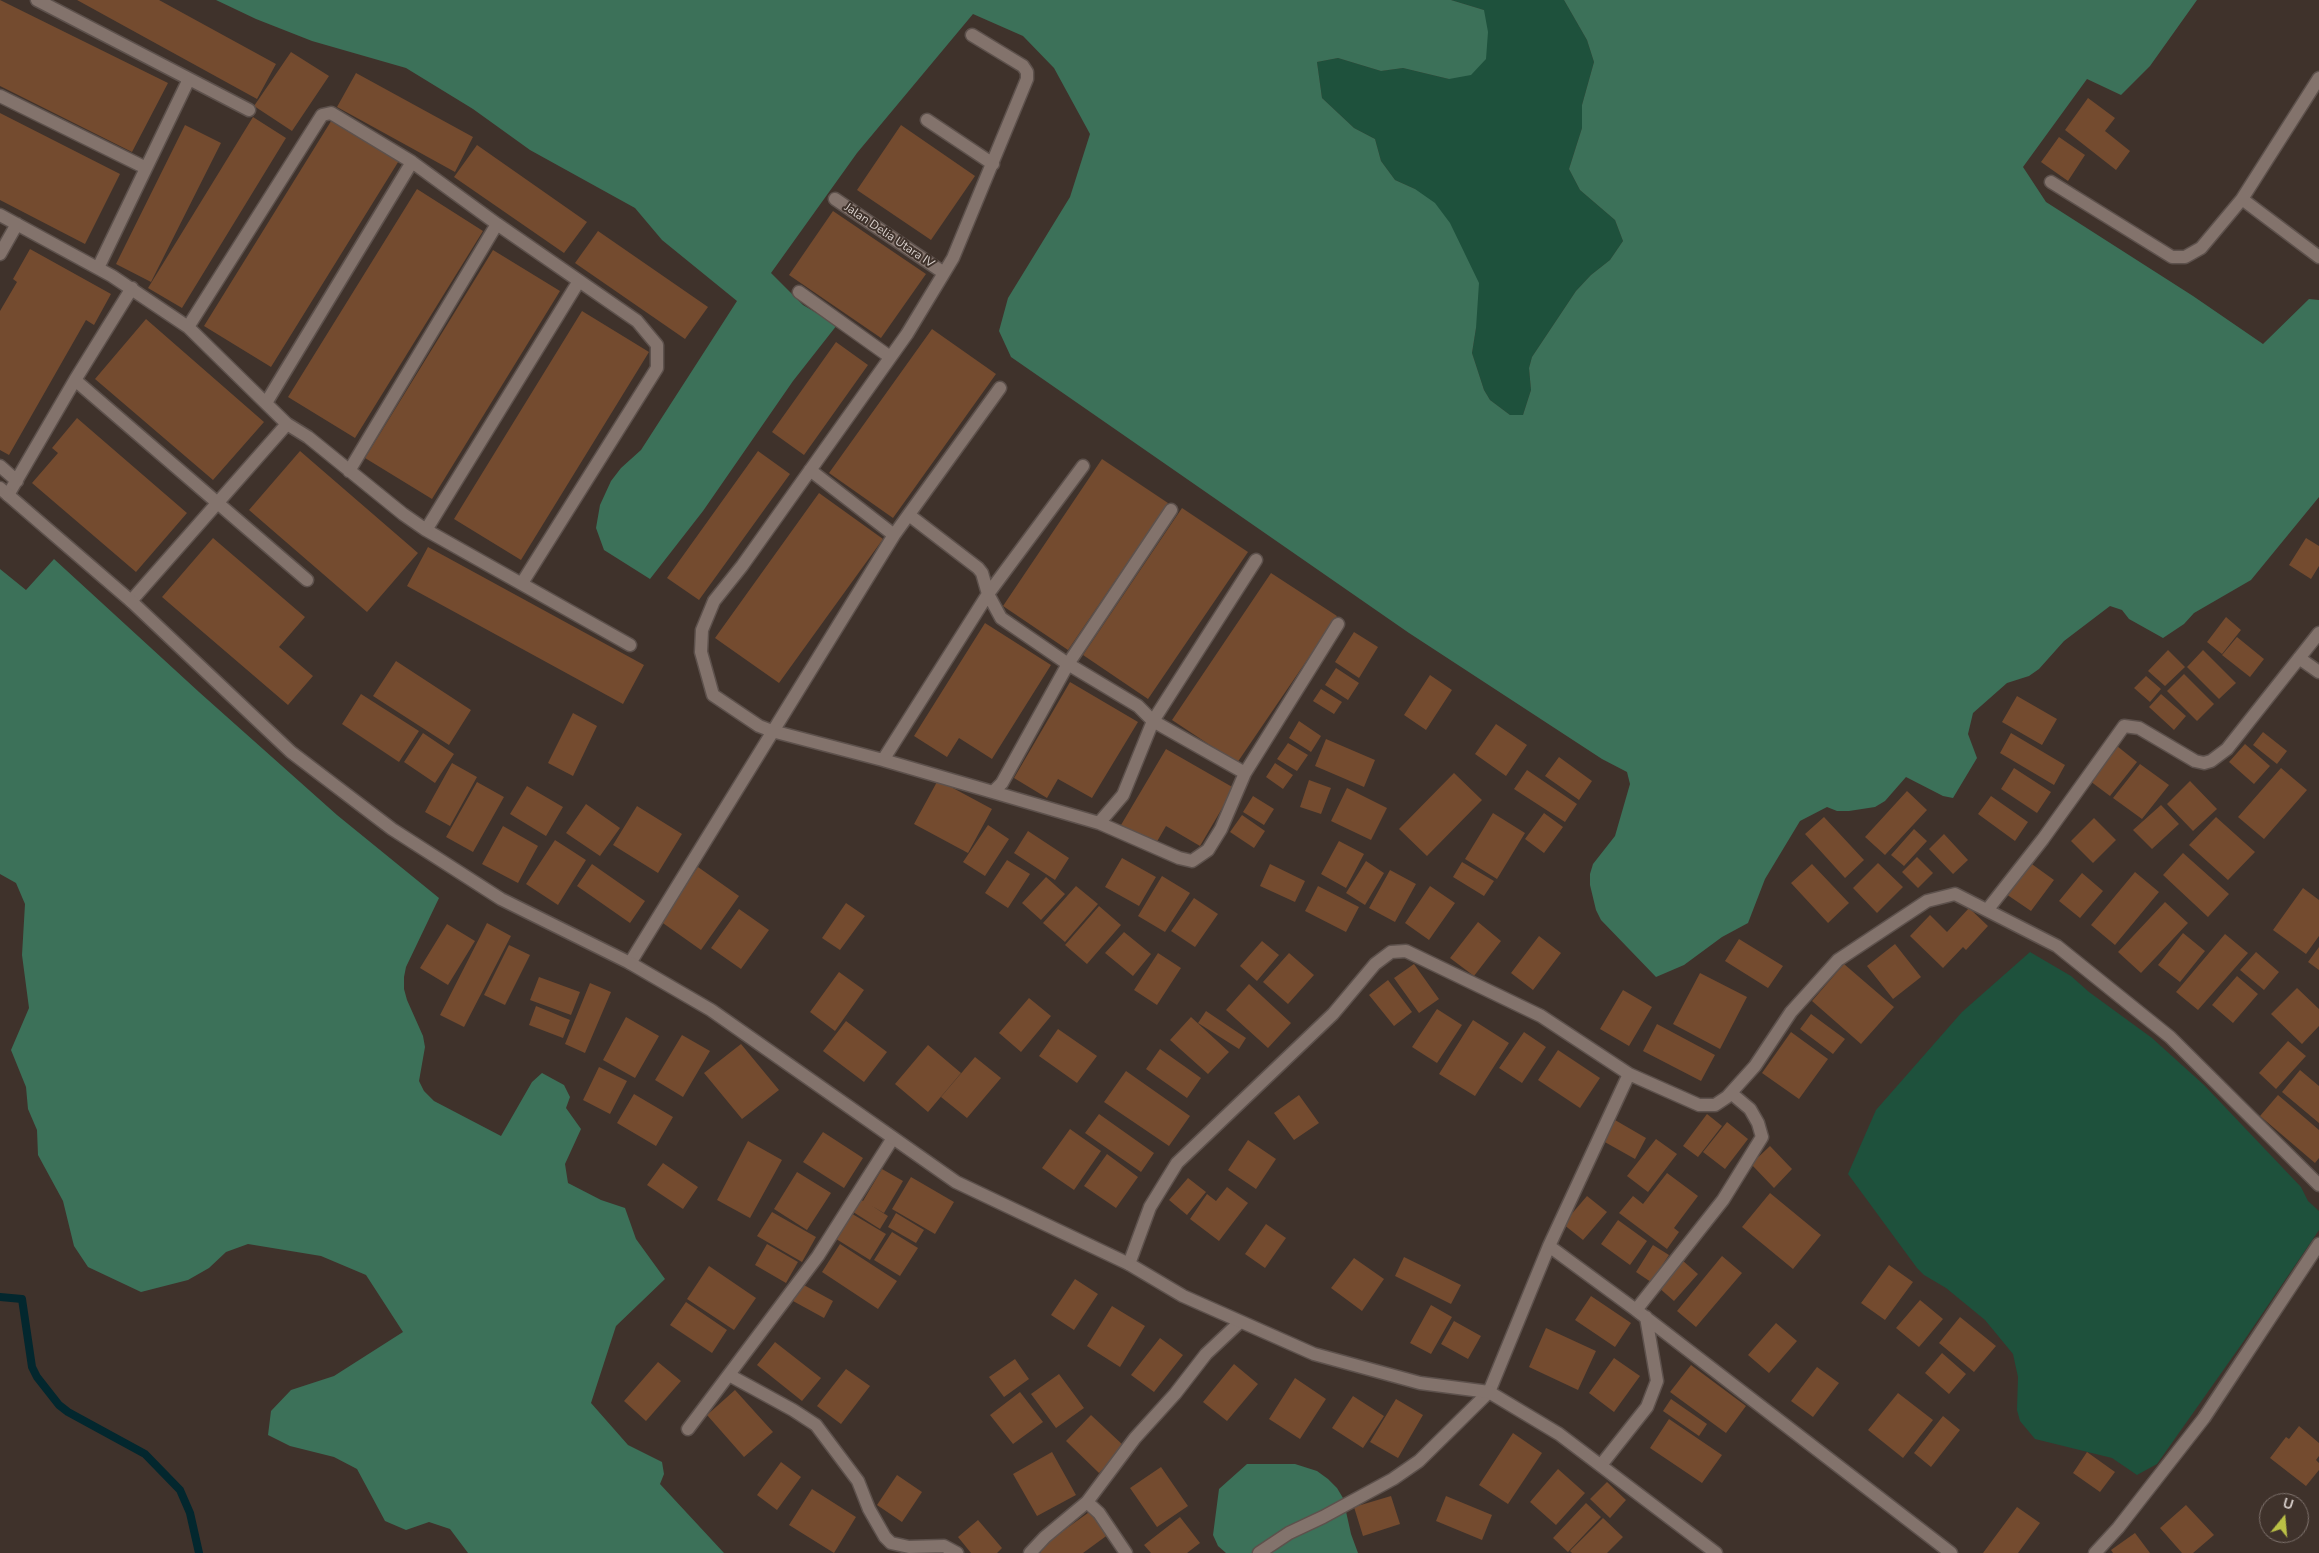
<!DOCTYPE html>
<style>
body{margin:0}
#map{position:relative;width:2319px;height:1553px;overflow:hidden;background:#3f322b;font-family:"Nunito Sans",sans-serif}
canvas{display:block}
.north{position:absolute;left:2259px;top:1493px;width:50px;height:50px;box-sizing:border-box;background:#3f322b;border:1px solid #7e726d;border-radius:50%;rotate:17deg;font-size:14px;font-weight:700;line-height:20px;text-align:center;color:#dcd3cf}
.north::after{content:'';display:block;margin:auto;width:18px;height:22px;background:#bac045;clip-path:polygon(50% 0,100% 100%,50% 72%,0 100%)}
</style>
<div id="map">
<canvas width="2319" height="1553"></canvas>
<div class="north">U</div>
</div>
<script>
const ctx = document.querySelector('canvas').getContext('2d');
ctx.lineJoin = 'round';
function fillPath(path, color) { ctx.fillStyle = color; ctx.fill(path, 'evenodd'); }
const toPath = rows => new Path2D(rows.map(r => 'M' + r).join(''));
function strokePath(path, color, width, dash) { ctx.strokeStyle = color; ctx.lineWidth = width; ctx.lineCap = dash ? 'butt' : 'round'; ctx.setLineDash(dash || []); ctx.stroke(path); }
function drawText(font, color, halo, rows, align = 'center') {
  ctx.font = font + ' "Nunito Sans",sans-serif'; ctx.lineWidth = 4; ctx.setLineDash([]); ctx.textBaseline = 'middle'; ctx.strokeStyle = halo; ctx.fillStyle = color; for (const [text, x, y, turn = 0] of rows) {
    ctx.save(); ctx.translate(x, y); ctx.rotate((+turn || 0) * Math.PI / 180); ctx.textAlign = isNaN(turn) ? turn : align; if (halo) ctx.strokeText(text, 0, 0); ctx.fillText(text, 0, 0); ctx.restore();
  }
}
fillPath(toPath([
 [1451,0,1564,0,1587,40,1594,62,1582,105,1582,128,1569,169,1580,190,1615,220,1623,241,1610,260,1591,275,1576,291,1532,357,1529,368,1531,390,1523,415,1510,415,1490,400,1484,390,1472,353,1476,328,1415,189,1395,180,1381,161,1375,139,1354,128,1322,98,1317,62,1338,58,1381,71,1403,68,1449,79,1484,10],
 [2030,952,2071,976,2089,992,2152,1038,2204,1085,2301,1187,2308,1201,2319,1211,2319,1230,2241,1345,2157,1464,2137,1475,2112,1458,2035,1439,2020,1421,2017,1410,2018,1377,2013,1354,1985,1320,1946,1288,1924,1275,1917,1268,1848,1174,1876,1110,1962,1012]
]), '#1e513c');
fillPath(toPath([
 [216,0,1451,0,1484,10,1488,32,1486,59,1471,75,1449,79,1403,68,1381,71,1338,58,1317,62,1322,98,1354,128,1375,139,1381,161,1395,180,1415,189,1435,203,1450,223,1479,283,1476,328,1472,353,1484,390,1490,400,1510,415,1523,415,1531,390,1529,368,1532,357,1576,291,1591,275,1610,260,1623,241,1615,220,1580,190,1569,169,1582,128,1582,105,1594,62,1587,40,1564,0,2197,0,2150,66,2121,95,2087,79,2023,167,2046,202,2193,296,2263,344,2309,299,2319,300,2319,497,2251,580,2194,613,2184,624,2163,638,2129,619,2122,610,2110,606,2064,641,2039,669,2029,676,2007,683,1973,713,1968,734,1977,758,1953,798,1943,796,1906,777,1885,801,1875,807,1849,811,1837,811,1827,807,1800,821,1765,879,1748,923,1722,937,1684,965,1656,977,1601,920,1596,910,1590,885,1590,874,1593,864,1615,836,1630,784,1627,772,1602,759,1409,633,1011,357,999,331,1008,298,1070,197,1090,134,1054,68,1023,36,973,14,857,153,771,273,803,305,837,325,793,381,703,511,650,579,604,550,596,528,600,505,611,481,621,468,641,450,737,301,662,240,635,208,530,150,473,109,406,68,312,41,256,19],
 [54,559,199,692,337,815,439,898,406,967,404,977,404,989,407,1000,423,1036,425,1047,419,1081,424,1091,434,1101,501,1136,532,1082,542,1073,564,1085,570,1097,566,1108,581,1129,565,1164,568,1183,601,1200,625,1208,636,1239,665,1279,616,1326,591,1403,628,1445,662,1462,664,1474,660,1484,724,1553,468,1553,450,1529,429,1522,406,1530,385,1521,357,1469,334,1457,290,1446,268,1435,271,1411,291,1390,334,1376,403,1332,366,1275,321,1256,248,1244,226,1252,209,1268,188,1280,141,1292,88,1267,74,1246,63,1201,38,1155,37,1130,28,1109,26,1087,11,1050,29,1008,22,955,25,904,16,883,0,874,0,569,26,590],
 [1247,1464,1295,1464,1317,1471,1328,1479,1337,1488,1343,1498,1351,1534,1358,1553,1226,1553,1218,1546,1213,1535,1219,1489]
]), '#3c7159');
strokePath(toPath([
 [0,1297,22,1299,32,1367,37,1377,59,1405,68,1412,145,1454,180,1490,190,1513,199,1553]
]), '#03272e', 8);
fillPath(toPath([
 [0,0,168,83,132,152,0,86],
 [77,0,159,0,276,64,257,99],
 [291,52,329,76,292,131,254,106],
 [356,73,473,137,455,172,337,107],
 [2088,98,2115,118,2105,131,2130,151,2116,170,2065,130],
 [0,113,120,174,85,244,0,200],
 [253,117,286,138,182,308,148,288],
 [333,118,400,159,271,367,204,326],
 [185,125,221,143,151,282,116,264],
 [901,125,975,176,931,240,857,190],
 [2059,137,2085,155,2068,181,2041,162],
 [477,145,587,222,564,253,454,177],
 [417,189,483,231,355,438,288,397],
 [833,211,926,274,881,338,789,275],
 [598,231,708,307,685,339,575,263],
 [30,249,111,294,94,325,86,320,9,455,0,450,0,311,17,282,13,279],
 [493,250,560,291,432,499,365,458],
 [582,311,649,352,521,560,454,519],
 [146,319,264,422,213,480,95,379],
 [932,329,996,374,893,518,829,473],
 [836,342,868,365,804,455,772,432],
 [77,418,187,513,136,572,32,483,58,453,52,448],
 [300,451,418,553,367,612,249,510],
 [758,451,790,474,699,600,667,578],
 [1102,459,1168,503,1068,650,1003,606],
 [819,493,883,539,779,683,715,638],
 [1182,508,1248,552,1148,699,1083,655],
 [213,538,305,617,279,647,313,676,288,705,162,597],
 [2306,538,2319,546,2319,566,2311,579,2289,565],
 [428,547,644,665,623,704,407,586],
 [1271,573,1337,616,1237,763,1172,720],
 [2226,617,2241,630,2222,654,2207,642],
 [985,623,1051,665,992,759,959,738,947,757,914,736],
 [1354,632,1378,647,1359,678,1335,662],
 [2237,637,2264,659,2250,677,2222,655],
 [2168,650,2185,667,2165,686,2148,671],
 [2203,650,2236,683,2219,699,2187,667],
 [396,661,471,710,449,745,373,696],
 [1336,668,1359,683,1348,700,1325,685],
 [2184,674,2214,704,2197,721,2167,691],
 [1430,675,1452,690,1426,730,1404,715],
 [2146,676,2161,689,2150,702,2134,688],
 [1070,682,1138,722,1092,798,1058,779,1047,798,1014,778],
 [1321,689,1342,702,1334,714,1313,701],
 [361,694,419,731,399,762,342,724],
 [2161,694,2186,716,2174,730,2149,707],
 [2017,696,2057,719,2042,745,2002,722],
 [573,713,597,726,573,776,548,763],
 [1299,721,1321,736,1311,752,1289,738],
 [1496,724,1527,745,1506,776,1475,754],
 [2263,732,2287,751,2277,764,2253,745],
 [423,733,454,754,435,783,404,762],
 [2011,733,2065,765,2054,785,2000,753],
 [1326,739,1375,760,1364,787,1315,766],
 [1288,743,1308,755,1297,771,1277,759],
 [2245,744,2270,766,2254,784,2229,762],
 [2117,746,2137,762,2110,796,2090,781],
 [1166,749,1234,788,1200,846,1166,826,1155,845,1121,825],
 [1559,757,1592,781,1579,800,1545,776],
 [452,763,477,777,450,826,425,812],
 [1275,763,1293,775,1283,789,1266,777],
 [2140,764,2169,785,2142,819,2113,798],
 [2014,768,2051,792,2037,813,2001,789],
 [2281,768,2307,790,2264,839,2238,817],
 [1527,770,1577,804,1565,822,1514,789],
 [1454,773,1482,800,1427,856,1399,829],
 [938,780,992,809,968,853,914,824],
 [1309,780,1331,788,1321,814,1300,807],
 [2190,781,2217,809,2193,831,2167,804],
 [477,782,504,797,473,852,446,837],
 [527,786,563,807,546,836,510,814],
 [1347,788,1387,808,1371,840,1331,821],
 [1907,791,1927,810,1885,855,1865,837],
 [1253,796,1274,809,1264,825,1243,812],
 [1991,796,2028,822,2015,841,1978,814],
 [586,804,620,828,600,856,566,833],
 [2161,805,2179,824,2152,849,2133,830],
 [637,806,682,834,658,873,613,845],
 [1493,813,1525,833,1497,879,1465,859],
 [1544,813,1563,827,1544,853,1525,839],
 [1242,815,1265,831,1254,848,1230,832],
 [1824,817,1864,860,1845,878,1805,834],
 [2216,817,2255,852,2228,880,2189,845],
 [2094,818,2116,840,2093,863,2071,841],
 [988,825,1009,839,985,876,963,862],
 [503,826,538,846,518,883,482,864],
 [1914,829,1927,841,1904,866,1891,855],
 [1028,831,1069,858,1055,880,1014,853],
 [1944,834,1968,860,1953,874,1929,849],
 [555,840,586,860,558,905,526,884],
 [1339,841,1364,854,1346,888,1321,874],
 [2183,853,2229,894,2208,917,2163,875],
 [1917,857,1933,873,1918,888,1902,872],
 [1122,858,1156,877,1139,906,1105,887],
 [1007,860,1030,874,1008,908,985,893],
 [1366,861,1384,873,1365,905,1346,893],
 [1462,862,1494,881,1484,896,1453,877],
 [2029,862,2054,880,2031,911,2006,894],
 [1878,863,1903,887,1877,913,1853,888],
 [592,864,645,901,630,923,577,886],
 [1270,864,1305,881,1295,902,1260,886],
 [1812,864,1849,903,1828,923,1791,883],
 [698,867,739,896,701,950,660,921],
 [1390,870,1416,884,1395,922,1369,908],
 [2135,872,2159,892,2115,945,2091,925],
 [2082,873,2103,891,2080,918,2059,901],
 [1162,876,1190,893,1165,932,1138,916],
 [1046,877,1065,894,1041,920,1022,903],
 [1076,886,1098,904,1065,942,1043,923],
 [1318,886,1359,907,1346,932,1305,911],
 [1430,886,1455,903,1429,940,1405,923],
 [2303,888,2319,900,2319,936,2306,954,2273,930],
 [1194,898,1218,914,1195,947,1171,931],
 [2165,902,2188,923,2141,973,2118,952],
 [846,903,865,916,840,950,822,938],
 [1099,906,1121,925,1087,964,1065,945],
 [1969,908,1988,926,1966,950,1963,947,1943,968,1910,936,1930,915,1947,932],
 [739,909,769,930,741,969,711,948],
 [1478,922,1501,941,1474,976,1450,958],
 [487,923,511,936,464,1027,440,1015],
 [447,924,475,941,448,985,420,968],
 [1124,932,1151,954,1133,976,1105,953],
 [2183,933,2205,951,2180,982,2158,965],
 [2225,934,2248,953,2198,1010,2176,992],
 [1539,936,1561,953,1533,990,1511,973],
 [1739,939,1783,966,1768,988,1725,961],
 [1262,941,1279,955,1257,981,1240,966],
 [1895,944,1921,977,1893,999,1867,966],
 [509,945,530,955,505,1005,484,995],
 [2319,947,2319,970,2308,962],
 [2256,952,2279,972,2264,990,2240,970],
 [1158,953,1181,968,1157,1005,1134,990],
 [1289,953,1314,975,1288,1004,1263,982],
 [1414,964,1439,999,1419,1013,1394,978],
 [1844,964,1894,1007,1861,1044,1812,1001],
 [839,972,864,990,835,1031,810,1012],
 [1700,973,1747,997,1720,1049,1673,1024],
 [2237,976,2258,994,2233,1023,2212,1005],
 [539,977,580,992,571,1015,530,1000],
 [1388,980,1412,1012,1394,1026,1369,995],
 [590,983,611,992,585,1053,565,1044],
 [1249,984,1291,1023,1268,1048,1226,1010],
 [2297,988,2319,1009,2319,1026,2302,1044,2271,1014],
 [1623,990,1652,1007,1629,1046,1600,1029],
 [1029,998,1051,1016,1021,1052,999,1033],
 [536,1006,570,1020,563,1038,529,1025],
 [1437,1009,1462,1025,1437,1063,1412,1047],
 [1206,1011,1246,1038,1239,1049,1198,1023],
 [1811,1014,1845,1039,1833,1054,1800,1029],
 [626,1017,659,1036,635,1078,603,1060],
 [1191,1017,1229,1052,1208,1074,1170,1040],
 [1473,1020,1509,1043,1475,1096,1439,1074],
 [846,1021,887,1052,864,1082,823,1051],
 [1657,1024,1715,1055,1701,1081,1643,1051],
 [1058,1029,1097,1056,1077,1083,1039,1056],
 [1524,1032,1546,1047,1522,1083,1499,1068],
 [1791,1032,1828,1059,1799,1099,1762,1073],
 [682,1035,710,1051,683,1097,655,1080],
 [2288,1041,2306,1056,2276,1089,2259,1073],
 [741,1044,779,1090,742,1119,704,1073],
 [928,1045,961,1073,928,1112,895,1084],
 [1160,1049,1201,1078,1187,1098,1146,1069],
 [1558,1050,1600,1078,1580,1108,1538,1080],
 [975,1057,1001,1078,967,1118,941,1097],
 [599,1067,627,1081,610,1114,583,1100],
 [2300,1070,2319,1086,2319,1123,2282,1092],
 [1126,1071,1190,1116,1169,1146,1104,1102],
 [634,1094,673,1117,656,1146,617,1123],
 [1299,1095,1319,1123,1294,1140,1274,1113],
 [2278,1095,2319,1130,2319,1158,2315,1163,2260,1116],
 [1099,1114,1154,1153,1141,1172,1085,1133],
 [1707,1114,1722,1126,1698,1157,1683,1146],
 [1615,1120,1646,1138,1635,1159,1603,1141],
 [1727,1122,1748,1139,1725,1169,1703,1152],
 [1070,1129,1101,1151,1074,1190,1042,1168],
 [823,1132,863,1158,844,1188,803,1162],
 [1656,1139,1677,1154,1648,1192,1627,1176],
 [1248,1140,1276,1159,1256,1189,1228,1170],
 [748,1141,782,1160,750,1218,717,1200],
 [1770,1146,1792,1169,1774,1188,1751,1164],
 [1107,1154,1138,1177,1116,1208,1084,1186],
 [663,1163,698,1187,683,1209,647,1185],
 [882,1169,903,1181,884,1213,872,1206,888,1216,880,1229,850,1210,857,1197,863,1201],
 [797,1172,831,1193,807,1230,774,1209],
 [1667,1173,1698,1196,1674,1228,1679,1232,1667,1249,1619,1213,1633,1196,1643,1204],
 [911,1177,954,1202,935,1234,892,1209],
 [1188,1178,1206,1192,1187,1215,1169,1200],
 [1227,1187,1248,1203,1219,1241,1190,1219,1207,1194,1216,1201],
 [1770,1193,1821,1235,1793,1269,1742,1227],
 [1587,1196,1607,1212,1583,1240,1563,1224],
 [772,1212,816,1237,802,1262,757,1236],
 [849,1212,886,1234,870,1260,833,1237],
 [896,1213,924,1230,916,1243,888,1227],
 [1618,1220,1647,1241,1630,1265,1601,1244],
 [1266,1224,1286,1238,1265,1268,1245,1254],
 [892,1232,918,1248,900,1276,874,1260],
 [767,1244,798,1262,786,1283,755,1265],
 [840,1244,897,1281,878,1309,822,1272],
 [1653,1245,1669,1255,1651,1282,1636,1272],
 [1722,1256,1742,1273,1696,1327,1677,1311],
 [1404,1257,1461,1285,1451,1304,1395,1276],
 [1354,1258,1384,1279,1362,1311,1331,1288],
 [1682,1260,1698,1274,1674,1301,1658,1287],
 [1889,1265,1913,1282,1885,1320,1861,1303],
 [709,1266,756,1298,734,1330,687,1299],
 [1075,1279,1098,1294,1074,1330,1051,1315],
 [802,1284,833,1301,824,1318,793,1301],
 [1591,1296,1631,1323,1615,1347,1575,1320],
 [1920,1300,1943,1319,1919,1347,1896,1328],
 [686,1302,727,1330,712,1353,670,1325],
 [1431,1305,1452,1317,1431,1354,1410,1343],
 [1112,1306,1145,1326,1120,1367,1087,1346],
 [1960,1317,1996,1346,1974,1372,1939,1343],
 [1454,1321,1481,1336,1468,1359,1441,1344],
 [1776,1323,1797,1341,1769,1373,1748,1355],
 [1546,1328,1596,1351,1578,1390,1529,1367],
 [1160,1338,1183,1355,1154,1392,1131,1375],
 [775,1342,821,1378,802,1401,757,1365],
 [1942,1353,1966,1374,1949,1394,1925,1373],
 [1614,1358,1640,1376,1614,1412,1589,1393],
 [1015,1359,1029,1379,1004,1397,989,1377],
 [658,1362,681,1381,646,1421,624,1401],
 [1234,1364,1258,1384,1227,1421,1203,1402],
 [1691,1365,1746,1406,1726,1433,1670,1392],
 [1817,1367,1839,1383,1813,1417,1791,1401],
 [846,1369,870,1386,841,1424,817,1406],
 [1059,1374,1084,1408,1056,1428,1031,1394],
 [1295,1378,1326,1399,1300,1439,1269,1419],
 [735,1390,773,1432,744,1457,707,1415],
 [1020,1392,1043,1422,1013,1444,990,1415],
 [1898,1393,1933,1420,1903,1458,1868,1430],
 [1353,1396,1384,1416,1363,1448,1332,1428],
 [1396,1399,1423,1415,1398,1458,1370,1442],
 [1671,1399,1707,1424,1699,1436,1663,1411],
 [1091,1415,1125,1447,1099,1473,1066,1441],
 [1943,1416,1960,1430,1931,1467,1914,1453],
 [1669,1419,1722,1455,1702,1483,1650,1448],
 [2299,1426,2319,1443,2319,1456,2316,1460,2319,1463,2319,1470,2306,1486,2270,1458,2286,1437,2289,1439],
 [1513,1433,1542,1453,1508,1504,1479,1485],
 [1052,1452,1076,1495,1037,1516,1013,1474],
 [2087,1452,2115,1472,2100,1492,2073,1473],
 [781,1462,801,1477,777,1510,757,1495],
 [1161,1467,1188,1506,1157,1527,1130,1488],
 [1558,1469,1585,1493,1556,1525,1530,1502],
 [897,1475,922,1492,902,1522,877,1505],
 [1607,1482,1626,1500,1610,1518,1590,1499],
 [812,1489,856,1517,834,1553,789,1525],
 [1391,1496,1400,1524,1363,1536,1354,1507],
 [1446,1496,1492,1515,1482,1540,1436,1521],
 [1586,1503,1601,1517,1568,1552,1553,1538],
 [2186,1505,2214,1535,2193,1553,2182,1553,2160,1528],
 [2017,1507,2040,1523,2018,1553,1983,1553],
 [1092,1510,1109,1534,1083,1553,1041,1553,1038,1549],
 [1180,1517,1200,1543,1187,1553,1151,1553,1144,1545],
 [1603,1518,1623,1537,1607,1553,1572,1553,1570,1551],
 [978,1520,1002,1548,997,1553,971,1553,958,1537],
 [2135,1533,2150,1553,2113,1553,2111,1550]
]), '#744b2f');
const street = toPath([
 [37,0,249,110],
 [972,35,1023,66,1027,72,1027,79,953,258,944,273,907,334,742,566,714,601,702,630,701,652,713,695,759,726,772,731,883,760,988,594,1083,466],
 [0,96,146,168],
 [927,120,993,164],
 [2051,182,2172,257,2185,257,2201,248,2242,199,2319,78],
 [835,199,944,273],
 [2242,199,2319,257],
 [0,215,112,276,188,327,322,115,331,113,412,162,497,224,637,321,657,345,657,368,522,583],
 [0,254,17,224],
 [98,268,189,79],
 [799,292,890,357],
 [188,327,287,424],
 [75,380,307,580],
 [266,403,412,162],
 [0,466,17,481],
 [810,470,894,535],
 [349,471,497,224],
 [8,495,75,380,132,288],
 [909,515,978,568,982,573,988,594,1001,618,1068,664,1138,706,1153,721,1245,773],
 [426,530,579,281],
 [131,601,287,424,308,437,403,514,426,530,630,645],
 [2299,658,2319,672],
 [883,760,1099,823,1179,858,1192,861,1208,850,1221,829,1245,773,1338,624],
 [993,792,1002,783,1068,664,1171,510],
 [1099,823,1123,795,1153,721,1256,560],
 [1988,909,2043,839,2124,726,2139,728,2195,761,2204,763,2211,761,2227,749,2319,633],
 [630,963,894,535,1000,388],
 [1549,1246,1636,1310,1951,1553],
 [1129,1264,1150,1207,1177,1163,1333,1014,1375,964,1391,952,1406,951,1541,1016,1629,1074,1699,1105,1715,1105,1727,1097,1755,1066,1791,1012,1838,960,1927,901,1955,894,2057,946,2170,1037,2319,1185],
 [1636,1310,1723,1200,1762,1137,1758,1123,1750,1109,1731,1093],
 [729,1375,793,1410,816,1425,858,1481,869,1509,885,1537,891,1543,909,1547,944,1546,957,1553],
 [688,1429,818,1256,893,1138],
 [1601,1465,1647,1407,1657,1381,1646,1317],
 [1087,1502,1099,1513,1126,1553],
 [1030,1553,1045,1537,1087,1502,1135,1438,1175,1394,1206,1354,1240,1322],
 [1259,1553,1289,1533,1323,1517,1393,1479,1419,1461,1489,1392,1549,1246,1629,1074]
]);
const secondary = toPath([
 [0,488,131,601,291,752,392,829,501,899,630,963,711,1010,956,1182,1129,1264,1183,1296,1314,1354,1420,1383,1489,1392,1559,1434,1716,1553],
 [2095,1553,2118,1528,2204,1418,2319,1244]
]);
strokePath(street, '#5d514c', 15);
strokePath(secondary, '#5d514c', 15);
strokePath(street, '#83736c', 12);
strokePath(secondary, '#83736c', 12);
drawText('12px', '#dcd3cf', '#3f322b', [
 ["Jalan Delia Utara IV",889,236,34]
]);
</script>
